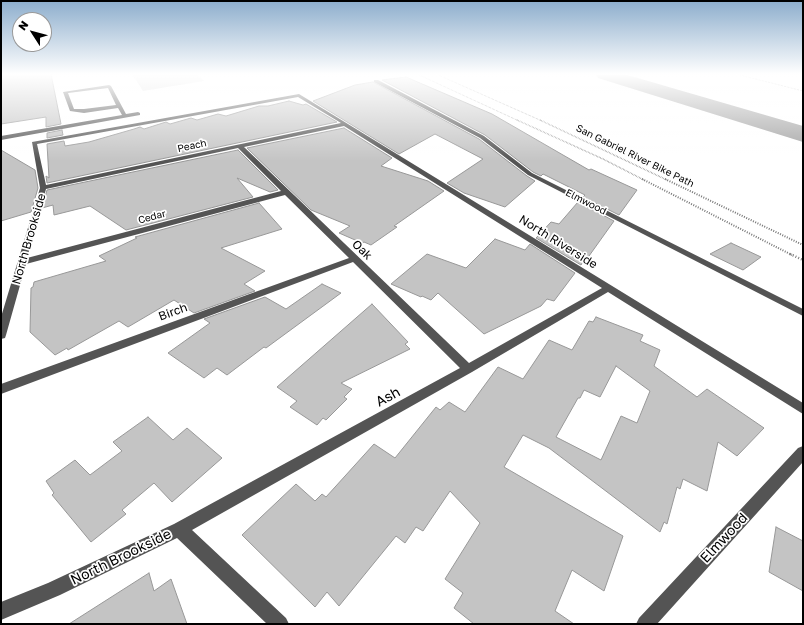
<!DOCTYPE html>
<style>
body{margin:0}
#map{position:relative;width:804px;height:625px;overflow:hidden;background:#fff;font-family:"Golos Text",sans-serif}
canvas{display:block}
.frame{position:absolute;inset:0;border:2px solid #000;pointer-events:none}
.north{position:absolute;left:12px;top:12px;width:40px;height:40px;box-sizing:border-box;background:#fff;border:1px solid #999;border-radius:50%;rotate:306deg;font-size:11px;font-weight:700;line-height:16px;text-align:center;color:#000}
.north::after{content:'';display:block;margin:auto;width:14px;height:18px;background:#000;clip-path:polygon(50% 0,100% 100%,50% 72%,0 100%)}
</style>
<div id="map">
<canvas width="804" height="625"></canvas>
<div class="frame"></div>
<div class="north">N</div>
</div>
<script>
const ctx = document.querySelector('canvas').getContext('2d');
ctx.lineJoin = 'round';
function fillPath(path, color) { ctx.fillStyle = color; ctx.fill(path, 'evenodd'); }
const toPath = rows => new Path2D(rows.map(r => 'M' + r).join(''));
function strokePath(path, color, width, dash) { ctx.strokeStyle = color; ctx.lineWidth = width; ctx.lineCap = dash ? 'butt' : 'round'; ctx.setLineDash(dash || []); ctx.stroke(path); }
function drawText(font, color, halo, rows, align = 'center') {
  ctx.font = font + ' "Golos Text",sans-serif'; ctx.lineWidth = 3.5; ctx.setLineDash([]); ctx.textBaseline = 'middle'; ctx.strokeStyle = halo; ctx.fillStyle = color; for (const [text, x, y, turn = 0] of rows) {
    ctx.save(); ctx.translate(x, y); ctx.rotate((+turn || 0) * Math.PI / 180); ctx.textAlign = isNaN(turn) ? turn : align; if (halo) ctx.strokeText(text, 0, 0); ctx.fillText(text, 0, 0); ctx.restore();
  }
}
fillPath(toPath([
 [132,74,197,74,204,81,143,91]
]), '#dbdbdb');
fillPath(toPath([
 [596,74,624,74,803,126,803,142,598,78,596,74]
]), '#a2a2a2');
const building = toPath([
 [1,74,51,74,61,124,46,127,46,117,1,124,1,74],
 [406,77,492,114,589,170,591,169,637,190,619,215,583,197,585,195,543,174,541,176,533,172,485,135,382,80,406,77],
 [373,82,479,139,527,176,535,181,505,207,464,193,447,183,483,159,435,134,399,154,313,101,355,85,373,82],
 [289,101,303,105,306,104,337,122,47,183,46,176,49,178,47,144,64,141,65,146,89,142,134,129,140,127,144,129,166,122,170,124,191,118,197,120,218,114,226,116,259,106,268,106,289,101],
 [344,128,392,158,381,166,428,181,444,191,394,226,397,227,371,245,364,242,362,243,339,233,350,226,311,210,247,148,344,128],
 [62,130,63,135,47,138,47,133,62,130],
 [1,150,35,170,38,188,31,212,1,221,1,150],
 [238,150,278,190,270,192,237,178,253,197,126,230,90,206,54,215,53,205,42,208,47,190,238,150],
 [578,202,614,221,584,263,583,262,581,265,536,238,551,222,559,224,578,202],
 [259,203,282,229,221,248,265,271,244,284,255,291,194,313,174,300,128,327,119,321,68,350,67,348,55,355,30,332,31,288,33,287,34,282,106,261,99,256,137,238,135,237,259,203],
 [495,239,525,250,530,244,575,273,554,301,547,299,541,306,484,334,438,293,431,300,422,296,421,297,391,284,427,254,466,268,495,239],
 [731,243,761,257,743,270,710,254,731,243],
 [322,284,341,293,266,348,264,347,227,375,217,368,204,378,168,353,210,323,204,319,265,297,286,309,322,284],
 [372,304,408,342,405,344,410,349,341,383,352,389,344,397,347,399,326,420,323,418,317,425,290,407,297,401,277,387,372,304],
 [596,317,643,335,640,341,660,350,654,366,697,397,707,389,764,428,737,456,718,442,707,491,683,479,680,489,677,487,667,524,664,522,660,532,549,448,523,435,504,467,623,536,604,591,572,570,555,611,574,624,474,624,454,608,463,593,445,579,480,523,450,491,423,531,416,527,405,543,396,536,339,606,327,592,315,607,242,535,296,484,315,501,322,494,326,497,374,444,395,458,436,407,440,410,449,402,465,412,498,367,523,379,549,340,572,350,589,321,593,322,596,317],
 [616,366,650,391,637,423,621,416,601,460,556,437,578,398,580,398,584,390,600,397,616,366],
 [148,417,173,440,187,428,222,458,172,502,154,483,122,510,126,514,91,542,52,495,54,493,46,481,75,460,90,475,122,451,113,442,148,417],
 [776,527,803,541,803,591,769,572,776,527],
 [149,573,154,591,171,579,187,624,69,624,149,573]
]);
fillPath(building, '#c4c4c4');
strokePath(building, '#989898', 1);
strokePath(toPath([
 [417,74,519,121],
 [436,74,542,121],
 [736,74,803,91]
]), '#767676', 1, [0.5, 1]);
strokePath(toPath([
 [517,120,603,159,644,180],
 [540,120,667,180]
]), '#767676', 1.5, [0.5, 1]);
strokePath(toPath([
 [642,179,792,255],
 [665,179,803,245]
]), '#767676', 2, [1, 1.5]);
strokePath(toPath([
 [790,254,803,260]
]), '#767676', 2.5, [1, 2]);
fillPath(toPath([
 [374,80,378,80,484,136,532,173,803,309,803,316,528,175,480,138,374,82,374,80],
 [109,85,111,86,126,114,138,112,140,113,140,115,1,140,1,136,122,115,118,108,84,113,70,111,63,92,109,85],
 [108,88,116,105,84,109,74,109,68,93,108,88],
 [299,94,803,403,803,414,608,292,472,372,192,530,286,618,289,624,267,624,177,538,60,595,1,620,1,602,48,583,174,524,460,368,353,262,1,394,1,384,349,258,285,195,26,264,6,335,5,338,1,339,1,317,40,188,32,142,299,94],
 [298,97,341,123,46,185,37,144,298,97],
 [344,126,602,288,469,363,244,147,344,126],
 [238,148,281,191,27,258,46,189,238,148],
 [803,446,803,462,657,624,636,624,639,618,798,448,803,446]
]), '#545454');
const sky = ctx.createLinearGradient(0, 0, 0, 161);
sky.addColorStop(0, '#8cadcc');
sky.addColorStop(0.46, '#fff');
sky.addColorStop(1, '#ffffff00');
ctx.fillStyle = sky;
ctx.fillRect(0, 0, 804, 161);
drawText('10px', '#000', '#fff', [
 ["Peach",192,146,-12],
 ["San Gabriel River Bike Path",635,156,26],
 ["Elmwood",586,202,27],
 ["Cedar",152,217,-15]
]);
drawText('12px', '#000', '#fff', [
 ["North Brookside",29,239,-74],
 ["North Riverside",558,242,32],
 ["Oak",362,250,44],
 ["Birch",173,312,-20]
]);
drawText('14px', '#000', '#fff', [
 ["Ash",388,397,-29],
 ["Elmwood",724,538,-47],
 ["North Brookside",121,557,-26]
]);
</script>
